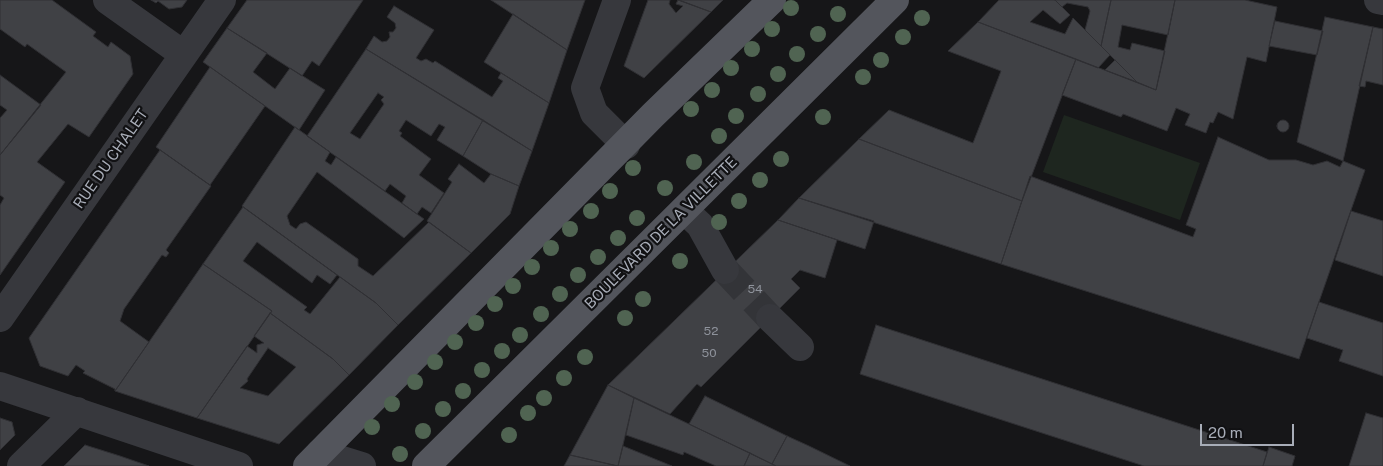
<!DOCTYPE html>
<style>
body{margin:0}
#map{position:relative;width:1383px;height:466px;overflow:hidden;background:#161618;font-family:"Public Sans",sans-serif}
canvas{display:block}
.scale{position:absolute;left:1200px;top:424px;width:94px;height:22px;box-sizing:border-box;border:2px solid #a8adb8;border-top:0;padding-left:6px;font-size:15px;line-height:18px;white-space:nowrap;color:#a8adb8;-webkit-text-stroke:4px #111113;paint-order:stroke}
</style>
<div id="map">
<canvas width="1383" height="466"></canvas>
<div class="scale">20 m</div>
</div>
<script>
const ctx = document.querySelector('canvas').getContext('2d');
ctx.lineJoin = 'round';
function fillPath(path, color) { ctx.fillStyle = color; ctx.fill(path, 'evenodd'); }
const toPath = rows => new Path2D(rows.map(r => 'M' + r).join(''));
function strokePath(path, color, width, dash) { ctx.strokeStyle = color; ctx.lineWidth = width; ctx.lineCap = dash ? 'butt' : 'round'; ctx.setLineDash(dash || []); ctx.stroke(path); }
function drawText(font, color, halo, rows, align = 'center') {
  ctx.font = font + ' "Public Sans",sans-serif'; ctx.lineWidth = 4.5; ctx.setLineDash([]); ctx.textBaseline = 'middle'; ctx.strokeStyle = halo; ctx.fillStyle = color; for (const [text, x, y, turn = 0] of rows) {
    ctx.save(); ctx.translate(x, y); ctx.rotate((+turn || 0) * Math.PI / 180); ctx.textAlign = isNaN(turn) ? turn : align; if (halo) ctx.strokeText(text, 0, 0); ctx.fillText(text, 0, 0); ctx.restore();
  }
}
fillPath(toPath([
 [1064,115,1200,163,1180,220,1043,172]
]), '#1e261f');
const building = toPath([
 [0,0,52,0,96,32,93,36,108,47,111,42,130,56,133,74,89,137,68,124,37,162,65,182,0,275,0,205,4,198,0,195,0,155,66,72,27,44,25,47,0,29,0,0],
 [151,0,187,0,182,7,169,9,158,1,156,3,151,0],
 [247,0,363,0,319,66,312,61,302,76,227,28,247,0],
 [491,0,585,0,567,50,491,0],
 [648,0,670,0,669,4,676,13,683,6,676,4,678,0,711,12,644,78,624,66,648,0],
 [679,0,723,0,711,12,679,0],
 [999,0,1055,0,1070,15,1060,24,1043,10,1030,22,1065,34,1073,18,1110,55,1098,68,978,22,999,0],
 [1055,0,1111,0,1101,46,1085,30,1090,11,1088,7,1067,3,1062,7,1055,0],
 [1111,0,1175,0,1168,35,1122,25,1118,47,1130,50,1132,43,1165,51,1156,90,1137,82,1101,46,1111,0],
 [1175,0,1245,0,1277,7,1266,62,1247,57,1233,119,1218,112,1213,123,1210,122,1206,133,1185,125,1190,114,1176,108,1167,131,1123,114,1121,117,1062,95,1076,59,1156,90,1175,0],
 [394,6,434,30,416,58,421,61,426,59,433,63,435,61,492,97,503,81,498,78,501,73,549,103,532,151,366,49,374,36,382,42,387,41,390,37,389,32,393,32,396,28,395,23,387,17,394,6],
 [513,14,567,50,549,103,484,62,513,14],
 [1325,17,1373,27,1343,161,1297,142,1325,17],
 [1275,21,1323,31,1317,55,1269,46,1275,21],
 [978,22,1076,59,1022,201,859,139,889,110,973,143,1001,71,948,51,978,22],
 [1373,27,1383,29,1383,85,1366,81,1365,87,1359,86,1373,27],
 [227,28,267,53,253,72,275,89,290,68,325,90,299,130,203,62,227,28],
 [366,49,483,120,463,156,437,140,445,127,439,124,431,136,406,120,399,131,402,133,400,136,431,159,419,175,444,193,431,213,422,207,417,214,402,203,406,196,390,184,385,191,307,136,366,49],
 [378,93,384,97,381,100,384,104,360,139,350,133,378,93],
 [1115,60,1137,82,1105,70,1115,60],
 [210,67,265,106,210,185,156,147,210,67],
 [0,75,41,105,0,155,0,118,7,110,0,105,0,75],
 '1277 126a6 6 0 1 1 12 0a6 6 0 1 1-12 0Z',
 [483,120,532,151,519,186,491,174,463,156,483,120],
 [295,127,330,152,325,161,331,165,336,157,424,219,404,238,317,172,287,216,290,225,296,229,300,224,306,222,358,259,358,266,373,276,429,222,471,253,398,325,376,303,242,206,295,127],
 [1218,137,1269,160,1296,160,1313,165,1327,161,1340,167,1343,161,1365,170,1299,359,1001,264,1030,176,1193,237,1196,229,1186,225,1218,137],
 [859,139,1022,201,1001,264,799,198,859,139],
 [160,150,211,186,166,250,169,253,166,257,162,255,124,309,120,321,149,342,115,391,115,389,83,373,85,371,76,365,68,376,40,366,29,338,160,150],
 [459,164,484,183,491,174,519,186,510,214,471,253,427,221,452,182,448,179,459,164],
 [799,198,874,221,865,249,778,220,799,198],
 [243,207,337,275,330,284,317,275,312,283,257,242,243,261,307,307,304,310,310,314,340,277,376,303,398,325,349,375,333,359,270,313,272,311,203,264,243,207],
 [1351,211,1383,221,1383,276,1335,260,1351,211],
 [778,220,837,240,825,278,800,270,791,279,800,288,701,387,697,384,670,414,608,385,778,220],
 [203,264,272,311,197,418,115,391,203,264],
 [1319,302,1383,323,1383,376,1339,361,1343,350,1307,338,1319,302],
 [270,313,333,359,349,375,279,444,197,418,247,346,257,353,257,345,264,343,254,336,270,313],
 [268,348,296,367,268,396,240,388,248,381,247,379,268,348],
 [876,325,1267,452,1263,466,1144,466,860,374,876,325],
 [608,385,634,398,618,466,570,455,608,385],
 [705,396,787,436,772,464,689,424,705,396],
 [634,398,750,453,744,466,716,466,684,452,683,455,626,435,634,398],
 [1366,413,1383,418,1383,466,1349,466,1366,413],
 [0,418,12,422,15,435,0,450,0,418],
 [787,436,809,446,850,466,776,466,772,464,787,436],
 [85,445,120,456,149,466,64,466,85,445],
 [623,446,672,466,618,466,623,446],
 [1269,447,1295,456,1292,466,1263,466,1269,447],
 [750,453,776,466,744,466,750,453],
 [570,455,617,466,564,466,570,455]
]);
fillPath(building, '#404145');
strokePath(building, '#303034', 1);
strokePath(toPath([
 [725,270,770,318]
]), '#333438', 28, [28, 14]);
strokePath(toPath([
 [107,0,183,54],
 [617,0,585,88,594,113,626,145],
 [1378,0,1383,1],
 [684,210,700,225,725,270],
 [0,318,222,0],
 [770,318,800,347],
 [0,386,239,466],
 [320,453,362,466],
 [21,466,77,411]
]), '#37383d', 28);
strokePath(toPath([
 [307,466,653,115,772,0],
 [426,466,895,0]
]), '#53555c', 28);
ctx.fillStyle = '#506452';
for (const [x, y] of [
 [791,8],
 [838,14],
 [922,18],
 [772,29],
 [818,34],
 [903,37],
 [752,49],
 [797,54],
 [881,60],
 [731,68],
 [778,74],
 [863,77],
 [712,90],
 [758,94],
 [691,109],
 [736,116],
 [823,117],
 [719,136],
 [781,159],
 [694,162],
 [633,168],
 [760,180],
 [665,188],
 [610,191],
 [739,201],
 [591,211],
 [637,218],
 [719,222],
 [570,229],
 [618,238],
 [551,248],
 [598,257],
 [680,261],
 [532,267],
 [578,275],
 [513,286],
 [560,294],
 [643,299],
 [495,304],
 [541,314],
 [625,318],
 [476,323],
 [520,335],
 [455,342],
 [502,351],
 [585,357],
 [435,362],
 [482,370],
 [564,378],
 [415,382],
 [463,391],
 [544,398],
 [392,404],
 [443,409],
 [528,413],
 [372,427],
 [423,431],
 [509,435],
 [400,454]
]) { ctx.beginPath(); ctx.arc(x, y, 8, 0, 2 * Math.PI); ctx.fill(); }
drawText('12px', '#8e929b', null, [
 ["54",755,289],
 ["52",711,331],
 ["50",709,353]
]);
drawText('15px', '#a8adb8', '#111113', [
 ["RUE DU CHALET",111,159,-55],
 ["BOULEVARD DE LA VILLETTE",661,233,-45]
]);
</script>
